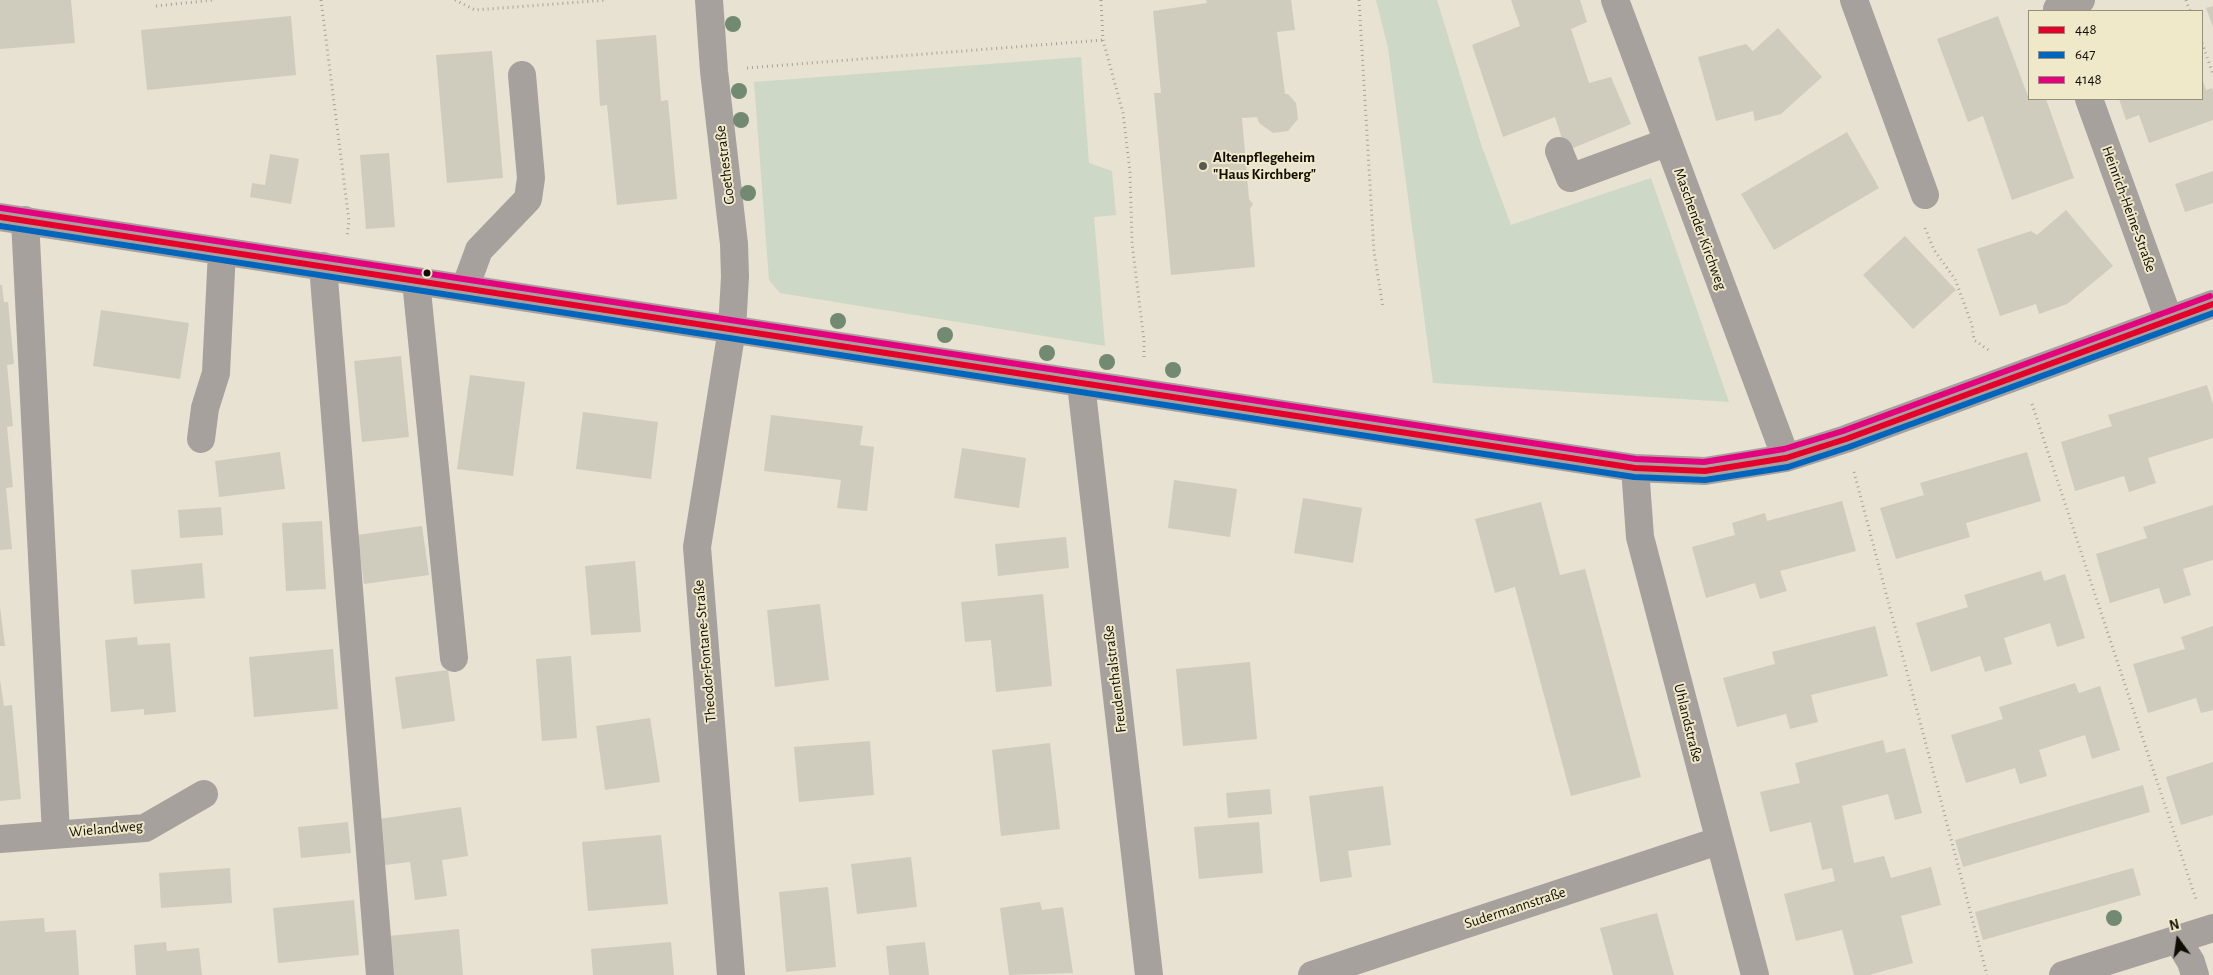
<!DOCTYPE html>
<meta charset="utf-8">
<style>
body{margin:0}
#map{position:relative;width:2213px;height:975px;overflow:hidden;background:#e7e2d1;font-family:"Alegreya Sans",sans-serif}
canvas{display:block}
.legend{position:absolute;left:2028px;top:10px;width:175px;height:90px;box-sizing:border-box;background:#efe8c9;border:1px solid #96907a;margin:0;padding:6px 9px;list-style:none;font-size:15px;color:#100d04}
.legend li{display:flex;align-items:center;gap:10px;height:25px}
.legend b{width:25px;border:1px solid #96907a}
.north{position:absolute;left:2153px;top:915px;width:50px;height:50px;-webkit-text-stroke:4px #efe8c9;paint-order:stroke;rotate:346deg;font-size:14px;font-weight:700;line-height:20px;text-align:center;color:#100d04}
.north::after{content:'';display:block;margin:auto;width:18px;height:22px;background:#100d04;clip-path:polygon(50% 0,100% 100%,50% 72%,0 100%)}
</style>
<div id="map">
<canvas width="2213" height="975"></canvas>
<ul class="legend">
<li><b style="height:6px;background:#e4002b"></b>448</li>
<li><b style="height:6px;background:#0065bd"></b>647</li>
<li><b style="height:6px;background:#e5007d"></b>4148</li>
</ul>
<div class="north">N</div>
</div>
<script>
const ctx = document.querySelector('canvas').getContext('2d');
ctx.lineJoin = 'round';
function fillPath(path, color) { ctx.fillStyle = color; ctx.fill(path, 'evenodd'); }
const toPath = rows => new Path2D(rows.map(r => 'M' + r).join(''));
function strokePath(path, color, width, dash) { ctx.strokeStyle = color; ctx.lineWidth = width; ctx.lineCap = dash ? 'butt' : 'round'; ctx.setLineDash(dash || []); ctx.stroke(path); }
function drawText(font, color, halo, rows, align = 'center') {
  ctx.font = font + ' "Alegreya Sans",sans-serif'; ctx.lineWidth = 4; ctx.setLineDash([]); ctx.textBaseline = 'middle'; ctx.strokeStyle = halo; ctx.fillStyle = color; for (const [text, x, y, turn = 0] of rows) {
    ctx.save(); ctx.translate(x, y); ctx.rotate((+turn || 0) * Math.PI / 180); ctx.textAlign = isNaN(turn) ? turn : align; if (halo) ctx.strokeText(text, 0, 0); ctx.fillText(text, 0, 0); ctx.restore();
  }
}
fillPath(toPath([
 [1376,0,1437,0,1482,147,1511,225,1651,178,1729,402,1433,383,1388,48],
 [1081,57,1089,163,1112,171,1116,215,1094,217,1105,346,780,293,769,280,754,82]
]), '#ced8c7');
fillPath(toPath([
 [0,0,71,0,75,43,0,49],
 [1206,0,1291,0,1295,30,1277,32,1285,94,1288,94,1296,103,1298,119,1288,131,1273,133,1259,123,1257,117,1242,118,1249,199,1253,204,1250,209,1255,267,1171,275,1154,93,1161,93,1153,11,1207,3],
 [1511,0,1580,0,1587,22,1571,29,1589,83,1611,77,1631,124,1566,151,1555,117,1503,137,1472,45,1520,26],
 [2213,6,2213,27,2206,8],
 [291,16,296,75,147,90,141,30],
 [1998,16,2029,99,2046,99,2074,178,2012,200,1983,116,1968,122,1937,39],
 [1778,28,1822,77,1781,114,1755,121,1753,111,1716,121,1698,57,1746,44,1753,51],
 [656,35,661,101,668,100,677,199,617,205,607,105,600,106,596,40],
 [492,51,503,178,447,183,436,55],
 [2202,78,2206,90,2212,88,2213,91,2213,120,2149,143,2139,115,2126,120,2119,99,2202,99],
 [1847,132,1879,188,1774,250,1741,194],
 [389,153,395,227,366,229,360,155],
 [270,154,299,159,291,204,250,197,252,183,265,185],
 [2213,171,2213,203,2185,212,2175,184],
 [2066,210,2113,266,2067,304,2039,314,2036,304,2000,316,1977,249,2031,231,2037,235],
 [1905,236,1956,290,1913,329,1863,275],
 [0,285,2,285,4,302,8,302,14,364,7,365,13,426,7,427,13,487,6,488,12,549,0,550],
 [101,310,189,323,180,379,93,366],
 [401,356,409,437,362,442,354,361],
 [470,375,525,382,513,476,457,469],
 [2207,385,2213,404,2213,438,2148,458,2156,483,2129,492,2124,476,2075,491,2061,442,2112,426,2108,415],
 [583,412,658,422,651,479,576,469],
 [771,415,863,426,860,445,874,447,867,511,837,508,841,480,764,471],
 [962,448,1026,458,1019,508,954,498],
 [280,452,285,489,219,497,215,461],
 [2027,452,2041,501,1966,523,1970,537,1896,559,1880,508,1924,495,1920,483],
 [1174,480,1237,489,1230,537,1168,528],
 [1303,498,1362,508,1353,563,1294,553],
 [1842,501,1856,551,1780,571,1787,591,1760,599,1755,583,1706,598,1692,547,1735,535,1732,523,1765,513,1767,521],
 [1541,502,1560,575,1585,569,1641,777,1571,796,1515,587,1495,593,1475,519],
 [2213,505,2213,560,2183,569,2191,595,2164,604,2159,588,2110,603,2096,554,2147,538,2143,527],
 [221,507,223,535,180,538,178,510],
 [322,521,326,589,286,591,282,523],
 [422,526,429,575,364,584,357,535],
 [1066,537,1069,568,998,576,995,544],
 [635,561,641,632,591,635,585,566],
 [202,563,205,598,134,604,131,570],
 [2041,571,2044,581,2065,574,2085,638,2057,647,2050,623,2004,638,2012,664,1985,672,1980,656,1931,672,1916,623,1968,607,1964,595],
 [1043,594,1052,686,996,692,991,640,965,642,961,602],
 [820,604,829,680,775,687,767,610],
 [0,607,5,646,0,646],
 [1875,626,1888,676,1811,695,1818,722,1790,729,1786,714,1737,727,1723,678,1775,664,1772,652],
 [2213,626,2213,710,2201,713,2196,698,2148,713,2133,664,2185,649,2181,637],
 [137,637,138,645,170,643,176,712,144,715,144,709,111,712,105,640],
 [333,649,338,709,254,717,249,657],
 [571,656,577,738,542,741,536,659],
 [1250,662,1257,739,1183,746,1176,669],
 [448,670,455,721,402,729,395,677],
 [0,680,4,706,12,705,21,799,0,801],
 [2075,683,2079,693,2100,686,2120,750,2092,759,2085,735,2039,750,2047,776,2020,784,2015,768,1966,783,1951,735,2003,719,1999,707],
 [650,718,660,782,605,790,596,726],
 [1883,740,1886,753,1905,748,1922,813,1895,820,1888,794,1842,806,1854,863,1884,856,1891,878,1931,867,1941,905,1901,916,1913,963,1869,975,1854,975,1842,930,1796,941,1784,894,1835,881,1832,868,1822,870,1811,822,1770,832,1760,792,1800,783,1795,763],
 [870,741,874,795,799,802,794,747],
 [1050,743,1060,829,1001,836,992,750],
 [2213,762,2213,815,2181,825,2166,777],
 [2143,785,2150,812,1963,867,1955,840],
 [1383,786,1391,845,1348,851,1352,877,1320,882,1309,796],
 [1270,789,1272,814,1228,818,1226,793],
 [461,807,468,856,442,860,447,896,415,900,410,862,385,865,379,819],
 [348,822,351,853,301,858,298,827],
 [1259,822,1263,873,1199,879,1194,827],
 [661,835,668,904,588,911,582,842],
 [911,857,917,907,857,914,851,864],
 [230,868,232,903,161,908,159,873],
 [2133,868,2141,895,1983,940,1975,912],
 [828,887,836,967,786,972,779,892],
 [354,900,359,955,278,963,273,908],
 [1040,902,1042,910,1063,907,1073,973,1009,975,1000,908],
 [1657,913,1674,975,1613,975,1600,928],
 [44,918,45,932,76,930,79,975,0,975,0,921],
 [459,929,463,975,391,975,388,936],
 [166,942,167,951,199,948,202,975,136,975,134,945],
 [671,942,674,975,593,975,591,949],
 [925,942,929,975,889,975,886,946]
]), '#cfccbe');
strokePath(toPath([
 [321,0,349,221,347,237],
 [455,0,475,10,607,0],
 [1101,0,1103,40,1123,113,1130,172,1132,243,1144,341,1144,360],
 [1359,0,1374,252,1383,308],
 [2186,0,2190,11],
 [156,6,214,0],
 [2202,43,2213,74],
 [747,68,1103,40],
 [1925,228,1934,250,1955,279,1972,325,1974,340,1990,351],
 [2032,404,2196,899],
 [1854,472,1987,975]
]), '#a6a29b', 3, [1, 4]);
strokePath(toPath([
 [709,0,714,71,734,244,735,277,732,329,697,547,731,975],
 [1615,0,1786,458],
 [1854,0,1925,195],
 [2057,9,2081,0],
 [2089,99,2169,320],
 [1559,151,1570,178,1668,142],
 [0,217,1635,468,1705,471,1786,458,1846,439,2213,304],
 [25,220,56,834],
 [323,266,380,975],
 [416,281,454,658],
 [465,288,479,250,528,199,531,178,522,75],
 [1081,384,1149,975],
 [201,439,205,408,216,373,222,251],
 [1635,468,1640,537,1755,975],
 [0,839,145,828,204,794],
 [2177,939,2191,962,2195,975],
 [1312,975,1718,841],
 [2063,975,2213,928]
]), '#a6a19c', 28);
strokePath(toPath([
 [0,217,1635,468,1705,471,1786,458,1846,439,2213,304]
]), '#e4002b', 6);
strokePath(toPath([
 [0,226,1634,477,1705,480,1788,467,1849,447,2213,313]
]), '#0065bd', 6);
strokePath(toPath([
 [1,208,1636,459,1704,462,1784,449,1843,431,2210,296]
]), '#e5007d', 6);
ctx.fillStyle = '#728972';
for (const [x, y] of [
 [733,24],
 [739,91],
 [741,120],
 [748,193],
 [838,321],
 [945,335],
 [1047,353],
 [1107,362],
 [1173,370],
 [2114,918]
]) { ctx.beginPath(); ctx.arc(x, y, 8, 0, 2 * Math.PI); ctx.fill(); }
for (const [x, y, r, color] of [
 [1203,166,5,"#5b584c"],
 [427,273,4.5,"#100d04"]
]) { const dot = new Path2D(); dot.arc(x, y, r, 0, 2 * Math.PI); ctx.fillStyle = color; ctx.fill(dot); strokePath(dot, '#efe8c9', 2); }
drawText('bold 15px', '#100d04', '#efe8c9', [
 ["Altenpflegeheim",1213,157],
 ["\"Haus Kirchberg\"",1213,174]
], 'left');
drawText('15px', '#100d04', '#efe8c9', [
 ["Goethestraße",725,165,-97],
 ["Heinrich-Heine-Straße",2129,209,70],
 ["Maschender Kirchweg",1700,229,70],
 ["Theodor-Fontane-Straße",705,651,-95],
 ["Freudenthalstraße",1115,679,-97],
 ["Uhlandstraße",1688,723,76],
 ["Wielandweg",106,829,-5],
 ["Sudermannstraße",1515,908,-18]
]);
</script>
